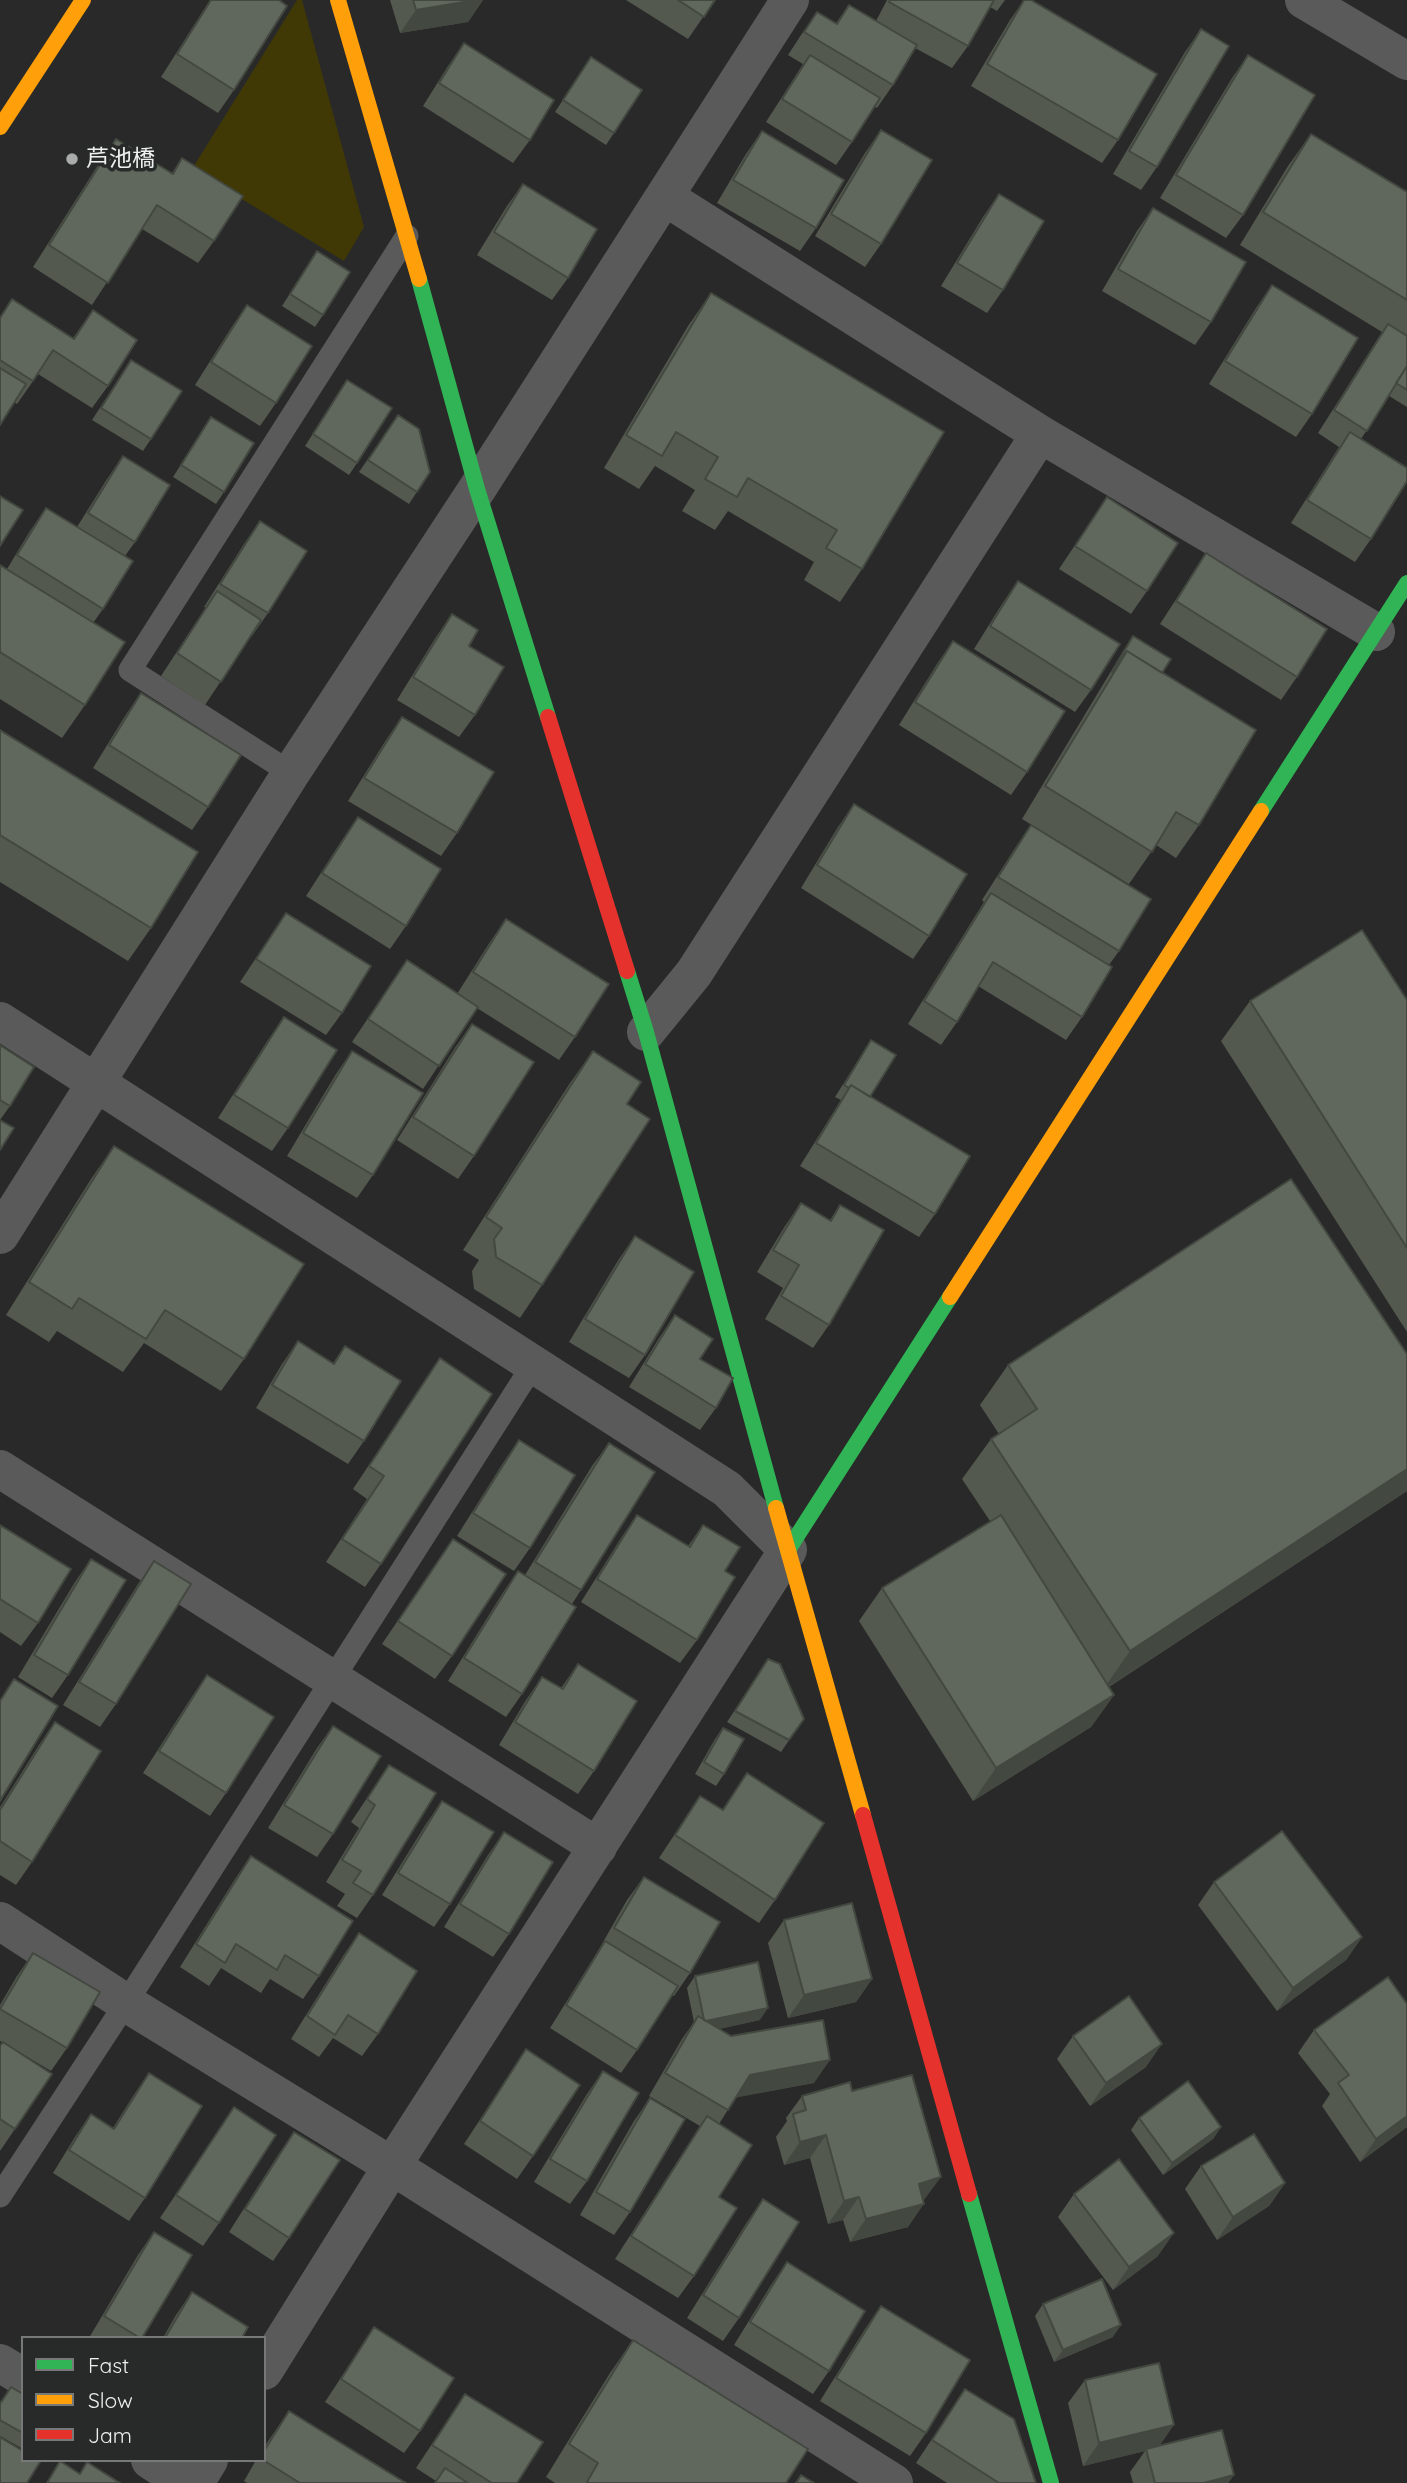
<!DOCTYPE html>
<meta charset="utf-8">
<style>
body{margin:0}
#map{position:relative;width:1407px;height:2483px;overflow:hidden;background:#282928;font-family:Quicksand,sans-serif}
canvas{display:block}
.legend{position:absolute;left:21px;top:2336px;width:245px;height:126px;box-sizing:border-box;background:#272a28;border:2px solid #777978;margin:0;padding:9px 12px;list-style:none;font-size:21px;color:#eef0ef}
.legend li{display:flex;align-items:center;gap:14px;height:35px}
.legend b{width:35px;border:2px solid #777978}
</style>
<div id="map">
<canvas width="1407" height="2483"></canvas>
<ul class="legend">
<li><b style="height:9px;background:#30b455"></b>Fast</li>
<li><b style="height:9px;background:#ff9f0a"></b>Slow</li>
<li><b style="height:9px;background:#e5322d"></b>Jam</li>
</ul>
</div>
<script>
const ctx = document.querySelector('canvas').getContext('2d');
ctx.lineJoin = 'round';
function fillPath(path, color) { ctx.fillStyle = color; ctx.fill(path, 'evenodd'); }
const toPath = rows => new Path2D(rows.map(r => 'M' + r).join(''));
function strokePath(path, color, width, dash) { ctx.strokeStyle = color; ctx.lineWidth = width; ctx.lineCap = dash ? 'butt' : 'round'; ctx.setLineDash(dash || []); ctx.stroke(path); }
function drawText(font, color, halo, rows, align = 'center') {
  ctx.font = font + ' Quicksand,"Noto Sans JP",sans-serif'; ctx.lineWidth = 7; ctx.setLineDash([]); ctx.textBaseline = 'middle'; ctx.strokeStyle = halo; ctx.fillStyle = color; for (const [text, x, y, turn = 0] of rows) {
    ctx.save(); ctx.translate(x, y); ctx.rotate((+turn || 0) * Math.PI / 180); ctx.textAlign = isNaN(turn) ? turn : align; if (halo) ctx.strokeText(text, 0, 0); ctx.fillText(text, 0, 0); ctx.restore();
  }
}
fillPath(toPath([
 [297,0,302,0,364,227,344,261,192,169]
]), '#403906');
strokePath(toPath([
 [291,773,130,670,407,236],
 [0,2196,126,2003,533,1365]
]), '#595a59', 23);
strokePath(toPath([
 [1304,0,1407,61],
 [665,197,1040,434,1376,632],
 [0,1021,727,1489,788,1550,392,2166,264,2371],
 [646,1032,694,973,1040,434],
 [0,1235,291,773,477,489,790,0],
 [0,1469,598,1847],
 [0,1921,126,2003,392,2166,894,2483],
 [0,2363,23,2377],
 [150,2460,185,2483],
 [195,2483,209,2460]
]), '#595a59', 38);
strokePath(toPath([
 [419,279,477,489,548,717],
 [1261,811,1407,583],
 [627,971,646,1032,776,1508],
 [788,1550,950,1297],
 [969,2194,1051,2483]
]), '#30b455', 16);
strokePath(toPath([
 [338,0,419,279],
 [0,127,83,0],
 [950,1297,1261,811],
 [776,1508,863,1815]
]), '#ff9f0a', 16);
strokePath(toPath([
 [548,717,627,971],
 [863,1815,969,2194]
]), '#e5322d', 16);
fillPath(toPath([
 [210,0,279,0,234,90,218,113,161,77],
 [390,0,483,0,468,22,400,33],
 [626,0,715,0,688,39],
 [887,0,1005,0,997,11,990,7,968,46,952,68,915,48,893,85,877,108,874,106,852,142,836,165,766,122,803,64,788,55,801,35,817,12,836,23,849,5,876,21],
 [1024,0,1118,140,1102,163,971,86,1010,20],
 [1201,29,1157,167,1141,190,1113,174,1185,52],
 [464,43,530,140,513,163,423,106,448,66],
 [1248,55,1243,215,1226,238,1160,198,1232,78],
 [591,57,614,133,606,145,555,112],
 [881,130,881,244,865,267,815,236,865,153],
 [762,131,816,228,800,251,717,203,746,154],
 [1311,134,1407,192,1407,407,1389,396,1361,439,1371,539,1355,562,1291,523,1339,447,1318,433,1382,332,1240,245,1288,166],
 [116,139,172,173,182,158,214,241,198,263,142,229,92,305,33,267,100,162],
 [523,184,568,278,552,300,477,255,507,206],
 [999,194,1003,290,987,313,941,286,983,217],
 [1153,208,1211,322,1195,345,1102,291,1137,231],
 [317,251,323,315,315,327,282,306],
 [1272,285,1312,414,1296,437,1209,384,1256,308],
 [711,293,862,569,840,602,804,580,814,562,728,511,715,530,682,511,695,490,655,466,639,489,604,468,688,326],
 [12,299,73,338,93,310,108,386,92,408,38,374,17,404,14,402,0,425,0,317],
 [247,305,276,403,260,426,195,385,231,328],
 [131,360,151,439,143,451,92,420],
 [347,380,357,463,349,475,305,446],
 [398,415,430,472,409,504,359,472],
 [211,417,224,492,216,504,173,477],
 [123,456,135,542,125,556,103,609,93,623,85,705,62,738,0,699,0,565,7,569,30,531,46,508,77,527,107,479],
 [1107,497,1147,591,1131,614,1059,569],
 [260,521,268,613,252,636,251,636,205,705,161,676,206,607,204,607,244,544],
 [1206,553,1297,677,1281,700,1160,624],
 [1018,581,1091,690,1075,712,974,649,1002,604],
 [452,614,469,646,475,715,459,737,397,700,436,637],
 [1133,636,1162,673,1199,825,1176,858,1156,845,1129,884,1022,819,1125,648],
 [953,641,1027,772,1011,795,899,725,937,664],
 [141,693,208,807,192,830,93,768,125,716],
 [402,717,457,833,441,856,348,801,386,740],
 [0,730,151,928,128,961,0,882],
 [854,804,929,936,913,959,801,888,838,827],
 [358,817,406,926,390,949,306,896,342,840],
 [1031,825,1119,951,1109,965,1082,1017,1066,1040,978,986,957,1022,941,1045,908,1024,984,902,982,900,1015,848],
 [286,913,342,1013,326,1035,240,982],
 [506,919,575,1037,559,1060,477,1008,423,1089,352,1042,407,960,457,994,490,942],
 [1407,1000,1407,1332,1221,1041,1250,1001],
 [284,1017,288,1128,272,1151,218,1118,268,1040],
 [472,1024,474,1156,458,1179,397,1140,456,1046],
 [871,1040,870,1097,935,1214,919,1237,800,1166,841,1100,835,1097],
 [0,1045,10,1106,0,1120,0,1150],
 [352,1051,373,1175,357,1198,287,1156,336,1074],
 [593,1051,627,1104,542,1285,520,1318,474,1289,472,1271,479,1260,463,1250,570,1083],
 [114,1146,244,1359,221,1391,144,1343,123,1372,57,1331,49,1342,6,1315,91,1179],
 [801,1203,830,1220,840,1205,829,1325,813,1348,765,1319,783,1288,757,1272,785,1226],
 [635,1236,645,1355,629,1378,569,1342,619,1259],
 [675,1315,700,1359,716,1408,700,1430,629,1387,659,1338],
 [298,1341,333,1363,345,1346,364,1441,348,1464,256,1408,282,1364],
 [1407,1354,1407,1491,1109,1687,1114,1695,1091,1727,973,1801,859,1621,882,1588,990,1521,962,1479,991,1439,999,1434,980,1405,1008,1365],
 [440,1358,381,1564,365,1587,326,1562,367,1499,353,1489],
 [519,1440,530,1548,514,1571,457,1536,503,1463],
 [609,1443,581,1590,572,1604,522,1694,506,1717,448,1681,502,1594,518,1571,525,1575,592,1466],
 [637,1515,688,1546,703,1525,725,1571,697,1640,680,1663,581,1602,621,1538],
 [0,1525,38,1623,21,1646,0,1632],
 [453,1539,452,1656,435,1679,382,1644],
 [91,1559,68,1675,52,1698,18,1677,75,1582],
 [154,1561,116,1704,100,1727,63,1705,138,1584],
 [768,1659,804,1719,781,1752,727,1722],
 [578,1664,594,1771,578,1794,499,1745,526,1700,542,1677,561,1688],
 [207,1675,226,1793,210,1816,143,1773,191,1698],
 [55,1722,32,1862,16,1885,0,1875,0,1807,39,1745],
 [333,1726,333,1834,317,1857,268,1828,317,1748],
 [723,1728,724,1774,716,1786,695,1774,715,1739],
 [389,1765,373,1895,357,1918,337,1906,345,1894,326,1882,359,1828,351,1822],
 [747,1773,775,1900,759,1923,659,1858,700,1796,722,1810],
 [442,1801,450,1904,434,1927,382,1895,426,1824],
 [504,1832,509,1934,493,1957,444,1927,488,1855],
 [251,1856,319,1976,303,1999,270,1979,261,1993,221,1968,209,1986,180,1967,235,1879],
 [644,1877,690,1973,674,1996,672,1995,637,2050,621,2073,550,2028,598,1951,627,1900],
 [1214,1882,1362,1937,1346,1960,1277,2011,1198,1905],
 [784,1920,872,1979,856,2002,788,2018,768,1943],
 [359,1933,378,2034,362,2056,333,2038,319,2057,291,2039,343,1956],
 [33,1953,67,2048,51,2071,9,2046,15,2129,0,2151,0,2046,2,2042,0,2041,0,2005,17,1976],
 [695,1976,760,2020,719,2029,814,2083,736,2097,719,2124,719,2197,694,2276,678,2298,615,2259,700,2126,649,2096,682,2039,694,2022,687,1988],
 [1314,2030,1407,2127,1360,2162,1322,2106,1330,2094,1298,2053],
 [1073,2036,1146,2067,1090,2106,1057,2059],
 [526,2049,533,2156,517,2179,464,2144],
 [603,2071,587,2181,570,2204,534,2182,587,2094],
 [149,2073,145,2198,129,2221,53,2173,75,2137,91,2114,113,2128,133,2096],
 [852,2091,924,2200,923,2201,908,2227,850,2242,843,2220,828,2224,810,2158,784,2165,776,2137,787,2121,786,2118,802,2096],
 [650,2098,630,2212,614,2235,580,2215,634,2121],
 [234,2107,219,2223,203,2246,160,2218],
 [1139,2118,1221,2127,1213,2139,1163,2175,1131,2130],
 [294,2132,289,2238,273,2261,229,2232,278,2155],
 [1201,2166,1285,2183,1269,2206,1217,2240,1185,2189],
 [1074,2194,1158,2256,1113,2290,1058,2217],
 [763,2199,739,2318,723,2341,687,2318,747,2222],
 [154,2232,142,2338,89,2338,138,2255],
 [787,2262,829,2371,813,2394,734,2345,771,2285],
 [192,2292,242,2338,163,2338,176,2315],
 [1043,2304,1113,2337,1054,2362,1035,2316],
 [881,2306,926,2433,910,2456,820,2401,865,2329],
 [374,2327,420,2431,404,2453,325,2402],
 [633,2340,786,2483,555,2483,546,2477,610,2373],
 [1085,2380,1160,2446,1234,2475,1228,2483,1133,2483,1130,2472,1145,2451,1083,2466,1068,2403],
 [11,2387,23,2394,23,2449,0,2436,0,2402],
 [965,2389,1036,2483,947,2483,916,2463],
 [465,2394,517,2483,434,2483,436,2481,416,2468],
 [289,2411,406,2483,247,2483,244,2481,256,2460,264,2460,264,2447]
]), '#53594f');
fillPath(toPath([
 [476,0,483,0,468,22,400,33,416,10],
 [1407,1469,1407,1491,1102,1691,1130,1651],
 [1114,1695,1091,1727,973,1801,996,1768],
 [1362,1937,1346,1960,1277,2011,1293,1988],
 [872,1979,856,2002,788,2018,804,1995],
 [768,2008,760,2020,696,2034,705,2022],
 [1162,2044,1146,2067,1090,2106,1106,2083],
 [830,2060,814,2083,734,2098,750,2075],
 [1407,2116,1407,2127,1360,2162,1376,2139],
 [1221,2127,1213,2139,1163,2175,1172,2163],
 [826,2135,810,2158,784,2165,800,2142],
 [941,2177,924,2200,902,2207,919,2184],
 [1285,2183,1269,2206,1217,2240,1233,2217],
 [859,2197,843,2220,828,2224,844,2201],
 [924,2204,908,2227,850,2242,866,2219],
 [1174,2233,1158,2256,1113,2290,1129,2267],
 [1121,2325,1113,2337,1054,2362,1063,2350],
 [1174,2425,1158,2448,1146,2449,1145,2451,1083,2466,1099,2443],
 [1234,2475,1228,2483,1204,2483]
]), '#434840');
const building = toPath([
 [211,0,279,0,287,6,234,90,177,54,211,0],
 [413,0,476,0,416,10,413,0],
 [678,0,715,0,704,17,678,0],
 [890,0,994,0,968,46,889,2,890,0],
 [1024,0,1031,0,1157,74,1118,140,987,64,1024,0],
 [849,5,917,45,893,85,804,32,817,12,837,24,849,5],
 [1201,29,1229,46,1157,167,1129,151,1201,29],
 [464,43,554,100,530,140,439,83,464,43],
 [810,55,880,98,852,142,782,99,810,55],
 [1248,55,1315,95,1243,215,1176,175,1248,55],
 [591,57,642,90,614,133,563,100,591,57],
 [881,130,932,160,881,244,831,214,881,130],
 [762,131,844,180,816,228,733,180,762,131],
 [1311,134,1407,192,1407,300,1263,212,1311,134],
 [116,139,173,174,182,158,243,196,214,241,157,205,108,283,49,245,116,139],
 [523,184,597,229,568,278,494,232,523,184],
 [999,194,1044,221,1003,290,957,263,999,194],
 [1153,208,1246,262,1211,322,1118,269,1153,208],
 [317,251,350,272,323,315,290,294,317,251],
 [1272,285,1358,338,1312,414,1225,361,1272,285],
 [711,293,944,432,862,569,826,548,837,530,748,478,737,497,705,479,718,457,676,432,662,456,626,435,711,293],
 [12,299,74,339,93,310,137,340,108,386,53,350,33,381,0,360,0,318,12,299],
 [247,305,312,346,276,403,211,362,247,305],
 [1388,324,1407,336,1407,366,1367,431,1334,410,1388,324],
 [131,360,182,391,151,439,101,408,131,360],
 [1407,366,1407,390,1396,383,1407,366],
 [0,368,26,384,0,425,0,368],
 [347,380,392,408,357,463,313,434,347,380],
 [398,415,419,429,430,472,417,492,368,460,398,415],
 [211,417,254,443,224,492,181,465,211,417],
 [1350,432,1407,468,1407,481,1371,539,1307,500,1350,432],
 [123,456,170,485,135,542,88,513,123,456],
 [0,496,23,510,0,546,0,496],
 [1107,497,1178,543,1147,591,1075,546,1107,497],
 [46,508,133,561,103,609,17,555,46,508],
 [260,521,307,551,268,613,220,584,260,521],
 [1206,553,1327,629,1297,677,1176,601,1206,553],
 [0,565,125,642,85,705,0,652,0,565],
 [1018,581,1120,644,1091,690,990,626,1018,581],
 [217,591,261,620,221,682,177,653,217,591],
 [452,614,478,630,469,646,504,667,475,715,413,677,452,614],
 [1133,636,1171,659,1162,673,1127,651,1112,672,1133,636],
 [953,641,1065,711,1027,772,915,702,953,641],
 [1127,651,1256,730,1199,825,1176,812,1152,852,1045,786,1127,651],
 [141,693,241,755,208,807,109,745,141,693],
 [402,717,494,772,457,833,364,778,402,717],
 [0,730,198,852,151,928,0,835,0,730],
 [854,804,967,874,929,936,817,865,854,804],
 [358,817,441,869,406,926,322,873,358,817],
 [1031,825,1151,899,1119,951,998,877,1031,825],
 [991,893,1112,967,1082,1017,993,962,957,1022,924,1001,991,893],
 [286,913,371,966,342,1013,256,959,286,913],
 [506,919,609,984,575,1037,473,972,506,919],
 [1362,930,1407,1000,1407,1248,1250,1001,1362,930],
 [407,960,478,1007,439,1066,368,1019,407,960],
 [284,1017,337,1050,288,1128,234,1095,284,1017],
 [472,1024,534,1062,474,1156,413,1117,472,1024],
 [871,1040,896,1055,870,1097,851,1085,849,1088,844,1085,871,1040],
 [0,1045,34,1067,10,1106,0,1100,0,1045],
 [352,1051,423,1093,373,1175,303,1133,352,1051],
 [593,1051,641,1082,627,1104,650,1119,542,1285,496,1257,494,1239,502,1228,486,1217,593,1051],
 [851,1085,970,1156,935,1214,816,1143,851,1085],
 [0,1120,14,1128,0,1150,0,1120],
 [114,1146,304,1264,244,1359,165,1310,146,1339,79,1298,72,1309,29,1282,114,1146],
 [1291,1179,1407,1354,1407,1469,1130,1651,991,1439,1037,1409,1008,1365,1291,1179],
 [801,1203,831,1221,840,1205,884,1230,829,1325,781,1296,799,1265,773,1250,801,1203],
 [635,1236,694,1272,645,1355,585,1319,635,1236],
 [675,1315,713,1339,700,1359,733,1378,716,1408,645,1364,675,1315],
 [298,1341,334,1364,345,1346,401,1381,364,1441,272,1385,298,1341],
 [440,1358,492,1394,381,1564,342,1539,384,1476,369,1466,440,1358],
 [519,1440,575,1475,530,1548,473,1513,519,1440],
 [609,1443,655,1472,581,1590,535,1562,609,1443],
 [637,1515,690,1547,703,1525,740,1547,725,1571,735,1577,697,1640,597,1579,637,1515],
 [1001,1515,1114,1695,996,1768,882,1588,1001,1515],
 [0,1525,71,1569,38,1623,0,1599,0,1525],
 [453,1539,506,1574,452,1656,398,1621,453,1539],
 [91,1559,126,1580,68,1675,34,1655,91,1559],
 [154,1561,191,1584,116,1704,79,1682,154,1561],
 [518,1571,576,1607,522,1694,464,1658,518,1571],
 [768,1659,780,1664,804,1719,789,1740,735,1711,768,1659],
 [578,1664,637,1701,594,1771,515,1722,542,1677,563,1689,578,1664],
 [207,1675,274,1717,226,1793,159,1751,207,1675],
 [14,1679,58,1706,0,1801,0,1701,14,1679],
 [55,1722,101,1751,32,1862,0,1841,0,1810,55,1722],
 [333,1726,381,1756,333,1834,284,1805,333,1726],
 [723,1728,744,1739,724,1774,704,1762,723,1728],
 [389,1765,436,1793,373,1895,353,1883,361,1871,342,1860,375,1805,367,1799,389,1765],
 [747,1773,824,1823,775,1900,675,1835,700,1796,723,1810,747,1773],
 [442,1801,494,1832,450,1904,398,1873,442,1801],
 [1282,1831,1362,1937,1293,1988,1214,1882,1282,1831],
 [504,1832,553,1862,509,1934,460,1904,504,1832],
 [251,1856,353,1921,319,1976,285,1955,277,1970,236,1944,225,1963,196,1944,251,1856],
 [644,1877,720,1922,690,1973,614,1928,644,1877],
 [852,1903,872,1979,804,1995,784,1920,852,1903],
 [359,1933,417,1971,378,2034,348,2015,335,2035,307,2016,359,1933],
 [605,1941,678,1986,637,2050,566,2005,605,1941],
 [33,1953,100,1992,67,2048,0,2009,33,1953],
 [758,1962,768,2008,706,2021,704,2020,695,1976,758,1962],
 [1388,1977,1407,2004,1407,2116,1376,2139,1338,2083,1349,2075,1314,2030,1388,1977],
 [1129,1996,1162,2044,1106,2083,1073,2036,1129,1996],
 [698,2016,731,2036,823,2020,830,2060,750,2075,728,2110,665,2073,698,2016],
 [3,2042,52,2074,15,2129,0,2119,0,2046,3,2042],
 [526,2049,580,2085,533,2156,480,2121,526,2049],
 [603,2071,639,2093,587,2181,550,2159,603,2071],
 [149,2073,202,2106,145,2198,69,2150,91,2114,114,2129,149,2073],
 [912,2075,941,2177,919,2184,924,2204,866,2219,859,2197,844,2201,826,2135,800,2142,793,2114,806,2110,802,2096,850,2082,852,2091,912,2075],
 [1188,2081,1221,2127,1172,2163,1139,2118,1188,2081],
 [650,2098,685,2119,630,2212,596,2192,650,2098],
 [234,2107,276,2135,219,2223,176,2195,234,2107],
 [707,2116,752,2145,719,2197,737,2208,694,2276,631,2236,707,2116],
 [294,2132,340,2160,289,2238,245,2209,294,2132],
 [1254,2134,1285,2183,1233,2217,1201,2166,1254,2134],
 [1119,2159,1174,2233,1129,2267,1074,2194,1119,2159],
 [763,2199,799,2222,739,2318,703,2295,763,2199],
 [154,2232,192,2255,142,2338,140,2338,104,2316,154,2232],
 [787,2262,865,2311,829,2371,750,2322,787,2262],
 [1102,2279,1121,2325,1063,2350,1043,2304,1102,2279],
 [192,2292,248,2327,242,2338,165,2338,192,2292],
 [881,2306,970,2360,926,2433,836,2378,881,2306],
 [374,2327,454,2378,420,2431,341,2379,374,2327],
 [633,2340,808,2449,786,2483,589,2483,587,2482,598,2463,569,2444,633,2340],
 [1159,2363,1174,2425,1099,2443,1085,2380,1159,2363],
 [11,2387,23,2394,23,2433,0,2420,0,2404,11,2387],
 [965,2389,1014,2419,1036,2483,999,2483,932,2440,965,2389],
 [465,2394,543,2442,517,2483,492,2483,432,2445,465,2394],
 [289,2411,406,2483,300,2483,263,2460,264,2460,264,2451,289,2411],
 [1222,2430,1234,2475,1204,2483,1155,2483,1146,2449,1222,2430],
 [0,2437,23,2451,23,2460,37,2460,40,2462,27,2483,0,2483,0,2437],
 [60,2461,80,2474,87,2462,120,2483,47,2483,60,2461],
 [445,2468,468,2483,435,2483,445,2468],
 [801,2475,814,2483,796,2483,801,2475]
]);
fillPath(building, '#60675c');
strokePath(building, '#434840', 2);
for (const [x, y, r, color] of [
 [72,159,7,"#a9aaa9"]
]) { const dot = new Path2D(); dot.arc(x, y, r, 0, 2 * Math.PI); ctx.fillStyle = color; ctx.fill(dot); strokePath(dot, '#272a28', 2.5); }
drawText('23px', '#eef0ef', '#272a28', [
 ["芦池橋",86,159]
], 'left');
</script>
